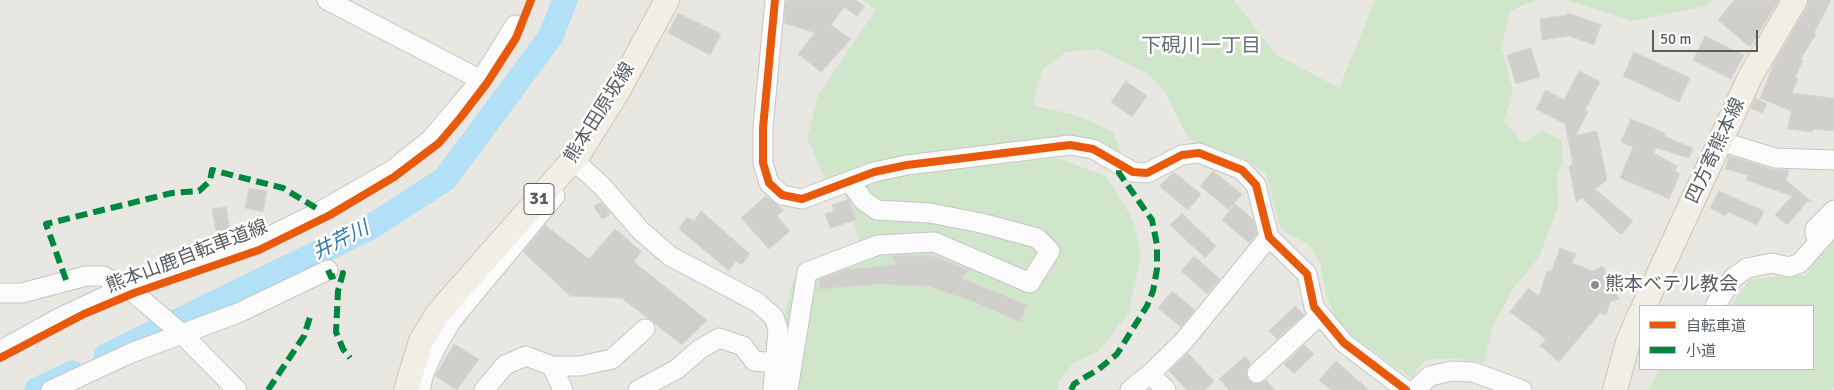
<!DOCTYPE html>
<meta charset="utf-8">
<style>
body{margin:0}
#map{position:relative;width:1834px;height:390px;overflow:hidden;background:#e8e7e2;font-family:Signika,"Noto Sans JP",sans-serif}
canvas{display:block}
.legend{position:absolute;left:1639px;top:305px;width:175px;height:65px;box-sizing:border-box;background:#fff;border:1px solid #bcbec0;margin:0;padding:6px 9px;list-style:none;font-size:15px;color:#585d61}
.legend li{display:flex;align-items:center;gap:10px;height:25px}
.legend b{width:25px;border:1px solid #bcbec0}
.scale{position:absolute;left:1652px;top:30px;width:106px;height:22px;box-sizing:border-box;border:2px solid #585d61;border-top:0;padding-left:6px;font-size:15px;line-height:18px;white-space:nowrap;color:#585d61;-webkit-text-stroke:4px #fff;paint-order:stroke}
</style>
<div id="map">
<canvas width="1834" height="390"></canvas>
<ul class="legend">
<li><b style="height:6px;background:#e8590c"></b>自転車道</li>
<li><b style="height:6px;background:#00873e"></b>小道</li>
</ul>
<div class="scale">50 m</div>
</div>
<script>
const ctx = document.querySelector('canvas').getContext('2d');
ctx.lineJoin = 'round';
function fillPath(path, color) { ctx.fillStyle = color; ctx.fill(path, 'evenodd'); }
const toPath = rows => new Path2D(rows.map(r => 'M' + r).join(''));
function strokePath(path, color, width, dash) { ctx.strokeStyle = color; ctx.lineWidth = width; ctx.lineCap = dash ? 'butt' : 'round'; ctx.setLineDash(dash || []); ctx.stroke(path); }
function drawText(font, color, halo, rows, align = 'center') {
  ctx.font = font + ' Signika,"Noto Sans JP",sans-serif'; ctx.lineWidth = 5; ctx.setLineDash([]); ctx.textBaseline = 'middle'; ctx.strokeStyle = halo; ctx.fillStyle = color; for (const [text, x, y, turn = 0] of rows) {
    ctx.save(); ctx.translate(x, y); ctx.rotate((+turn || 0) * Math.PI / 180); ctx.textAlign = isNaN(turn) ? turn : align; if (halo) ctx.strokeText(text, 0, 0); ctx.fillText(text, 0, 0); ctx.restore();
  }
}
fillPath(toPath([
 [862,0,1234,0,1275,54,1339,88,1375,0,1536,0,1510,11,1501,47,1513,90,1504,121,1523,143,1542,130,1562,141,1562,164,1557,173,1558,207,1539,257,1513,289,1492,329,1484,363,1452,358,1425,360,1411,378,1340,328,1326,295,1320,262,1309,245,1281,229,1265,172,1241,157,1189,140,1164,90,1148,74,1098,49,1066,52,1042,70,1033,105,1078,116,1113,132,1122,156,1099,146,904,160,826,180,807,138,818,95,876,10],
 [1567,0,1713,0,1706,6,1633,21],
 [1057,158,1106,176,1132,218,1141,254,1129,312,1098,352,1074,362,1058,383,1058,390,767,390,792,284,801,265,860,243,845,194,888,177],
 [1834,231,1834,386,1832,390,1648,390,1659,369,1813,369,1813,306,1731,306,1750,279,1807,275]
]), '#d0e6cb');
strokePath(toPath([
 [106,356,369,228,445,179,551,36,565,0],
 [37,390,72,373]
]), '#b2e0f6', 25);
const building = toPath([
 [786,0,856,0,865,6,857,16,844,7,831,25,851,39,821,72,798,54,815,33,784,23,786,0],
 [1734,0,1779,0,1750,47,1718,20,1734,0],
 [1809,0,1831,0,1814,33,1816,34,1801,59,1803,60,1795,78,1798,79,1792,93,1834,98,1834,131,1813,129,1812,132,1788,129,1791,111,1760,98,1773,65,1807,7,1809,0],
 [678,13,721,34,710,55,668,33,678,13],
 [1568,13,1601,25,1594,45,1569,36,1542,40,1540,19,1567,15,1568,13],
 [1705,36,1744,55,1731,79,1693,60,1705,36],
 [1531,48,1540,77,1516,84,1507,55,1531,48],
 [1634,52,1690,78,1679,102,1623,76,1634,52],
 [1579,71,1600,82,1585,110,1588,112,1576,135,1597,131,1607,180,1595,189,1633,221,1621,235,1582,198,1576,202,1569,166,1573,164,1565,124,1536,109,1546,90,1564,100,1579,71],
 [1126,81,1147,96,1132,117,1111,102,1126,81],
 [1755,98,1767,104,1763,113,1751,108,1755,98],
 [1631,119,1665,133,1664,136,1693,148,1689,158,1656,148,1654,153,1677,166,1675,171,1680,174,1669,199,1620,178,1633,147,1621,142,1631,119],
 [1729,156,1772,169,1789,170,1786,180,1812,202,1808,201,1787,225,1775,215,1792,196,1746,180,1748,175,1725,169,1729,156],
 [1213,171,1242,194,1229,210,1200,186,1213,171],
 [1174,172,1201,194,1188,210,1159,186,1174,172],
 [249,188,267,191,263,212,245,208,249,188],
 [1719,191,1764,211,1757,225,1728,212,1725,216,1710,208,1719,191],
 [766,196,784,210,777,216,790,231,769,249,741,218,766,196],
 [849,199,856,220,830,228,825,214,834,211,832,205,849,199],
 [601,202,611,214,602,219,594,206,601,202],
 [1235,204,1253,219,1257,234,1249,243,1222,220,1235,204],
 [226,207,230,229,216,231,212,209,226,207],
 [701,211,750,254,741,265,736,261,729,271,679,229,687,217,694,221,701,211],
 [1182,213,1216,246,1205,258,1170,225,1182,213],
 [545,225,589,259,615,229,641,251,634,262,707,320,682,345,622,298,570,296,523,252,545,225],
 [1560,248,1576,254,1572,263,1593,271,1603,266,1619,299,1610,302,1606,315,1600,313,1559,362,1540,346,1546,339,1510,312,1528,288,1539,296,1547,271,1551,272,1560,248],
 [892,256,932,256,970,270,961,278,1027,305,1020,322,975,302,928,286,875,284,820,289,819,279,845,270,896,265,892,256],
 [1194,256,1220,279,1207,294,1181,271,1194,256],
 [1172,291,1195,310,1181,327,1158,308,1172,291],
 [1295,306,1304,315,1277,339,1269,331,1295,306],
 [454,344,479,359,457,390,435,376,454,344],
 [1304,345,1314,354,1294,374,1284,364,1304,345],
 [1188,353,1214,381,1205,390,1187,390,1169,371,1188,353],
 [1245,356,1251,363,1246,370,1248,380,1259,384,1266,380,1275,390,1229,390,1219,379,1245,356],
 [1336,361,1369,390,1331,390,1319,380,1336,361]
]);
fillPath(building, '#d0cfcc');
strokePath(building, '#d8d5d1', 1);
const minor = toPath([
 [327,0,481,80],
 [775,0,763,128,763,163,769,183,782,195,802,199,874,172,907,165,1070,145,1093,149,1133,172,1147,173,1182,155,1199,153,1242,170,1256,185,1269,237,1307,274,1314,307,1344,343,1406,390],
 [1720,141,1775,158,1834,160],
 [580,166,603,187,640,230,670,256,757,302,774,317,778,329,773,390],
 [1815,234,1815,229,1834,210],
 [0,293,22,293,86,276,103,276,134,293,182,334,237,390],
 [1715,306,1733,278,1747,268,1772,263,1789,267,1800,263,1829,230,1834,227],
 [0,351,57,319,125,287,201,262,272,235,321,211,394,169,431,139,481,80,515,25],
 [552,366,580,366,612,359,645,329],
 [1257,373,1320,315],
 [51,390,131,353,238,313,328,270],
 [420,390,424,373,437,345,452,320,555,196],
 [484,390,505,365,526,356,552,366,563,390],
 [638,390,677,369,700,349,719,338,743,346,754,361,777,363],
 [788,390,807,272,878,245,934,242,1030,283,1050,251,1037,238,981,223,930,213,877,210,864,201,850,182],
 [1130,390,1150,374],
 [1166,390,1150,374,1183,342,1269,237],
 [1415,390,1430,376,1452,371,1473,372,1522,390]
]);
const major = toPath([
 [1644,306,1750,77,1795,0],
 [406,390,421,341,438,313,580,152,618,91,667,0],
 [1615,390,1628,342,1640,314]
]);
strokePath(minor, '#c5c5c3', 21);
strokePath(major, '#d2c5ae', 26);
strokePath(minor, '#fcfbfb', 19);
strokePath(major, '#f1eee5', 24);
strokePath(toPath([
 [495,184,566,87],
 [341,390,594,35,616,0]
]), '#e1e1e0', 4, [1, 6]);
strokePath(toPath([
 [328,270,331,277,343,273,338,291,336,332,343,349,350,358],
 [66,280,46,224,172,193,199,191,210,181,212,170,283,188,321,211],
 [268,390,304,336,310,317],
 [1071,390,1074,384,1099,369,1117,354,1147,306,1153,291,1157,269,1157,245,1152,220,1119,173,1119,165]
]), '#00873e', 6, [12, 6]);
strokePath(toPath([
 [775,0,763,128,763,163,769,183,782,195,802,199,874,172,907,165,1070,145,1093,149,1133,172,1147,173,1182,155,1199,153,1242,170,1256,185,1269,237,1307,274,1314,307,1344,343,1406,390],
 [0,358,84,314,134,293,259,250,330,215,394,177,439,143,461,117,487,83,516,38,531,0]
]), '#e8590c', 8);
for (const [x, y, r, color] of [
 [1595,285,5,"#8a8d8e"]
]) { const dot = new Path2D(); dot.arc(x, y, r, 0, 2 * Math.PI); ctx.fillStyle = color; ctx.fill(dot); strokePath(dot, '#fff', 2); }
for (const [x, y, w] of [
 [539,199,30]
]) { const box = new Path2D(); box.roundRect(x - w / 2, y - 15.5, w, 31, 4); ctx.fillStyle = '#fff'; ctx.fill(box); strokePath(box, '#585d61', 1); }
drawText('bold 18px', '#585d61', null, [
 ["31",539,199]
]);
drawText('19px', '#585d61', '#fff', [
 ["熊本田原坂線",600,113,-58],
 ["四方寄熊本線",1716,151,-65],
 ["熊本山鹿自転車道線",187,257,-21]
]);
drawText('19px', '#585d61', '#fff', [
 ["熊本ベテル教会",1605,285]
], 'left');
drawText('20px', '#696f73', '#fff', [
 ["下硯川一丁目",1201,47]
]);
drawText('italic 20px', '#337aac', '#fff', [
 ["井芹川",341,241,-27]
]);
</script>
